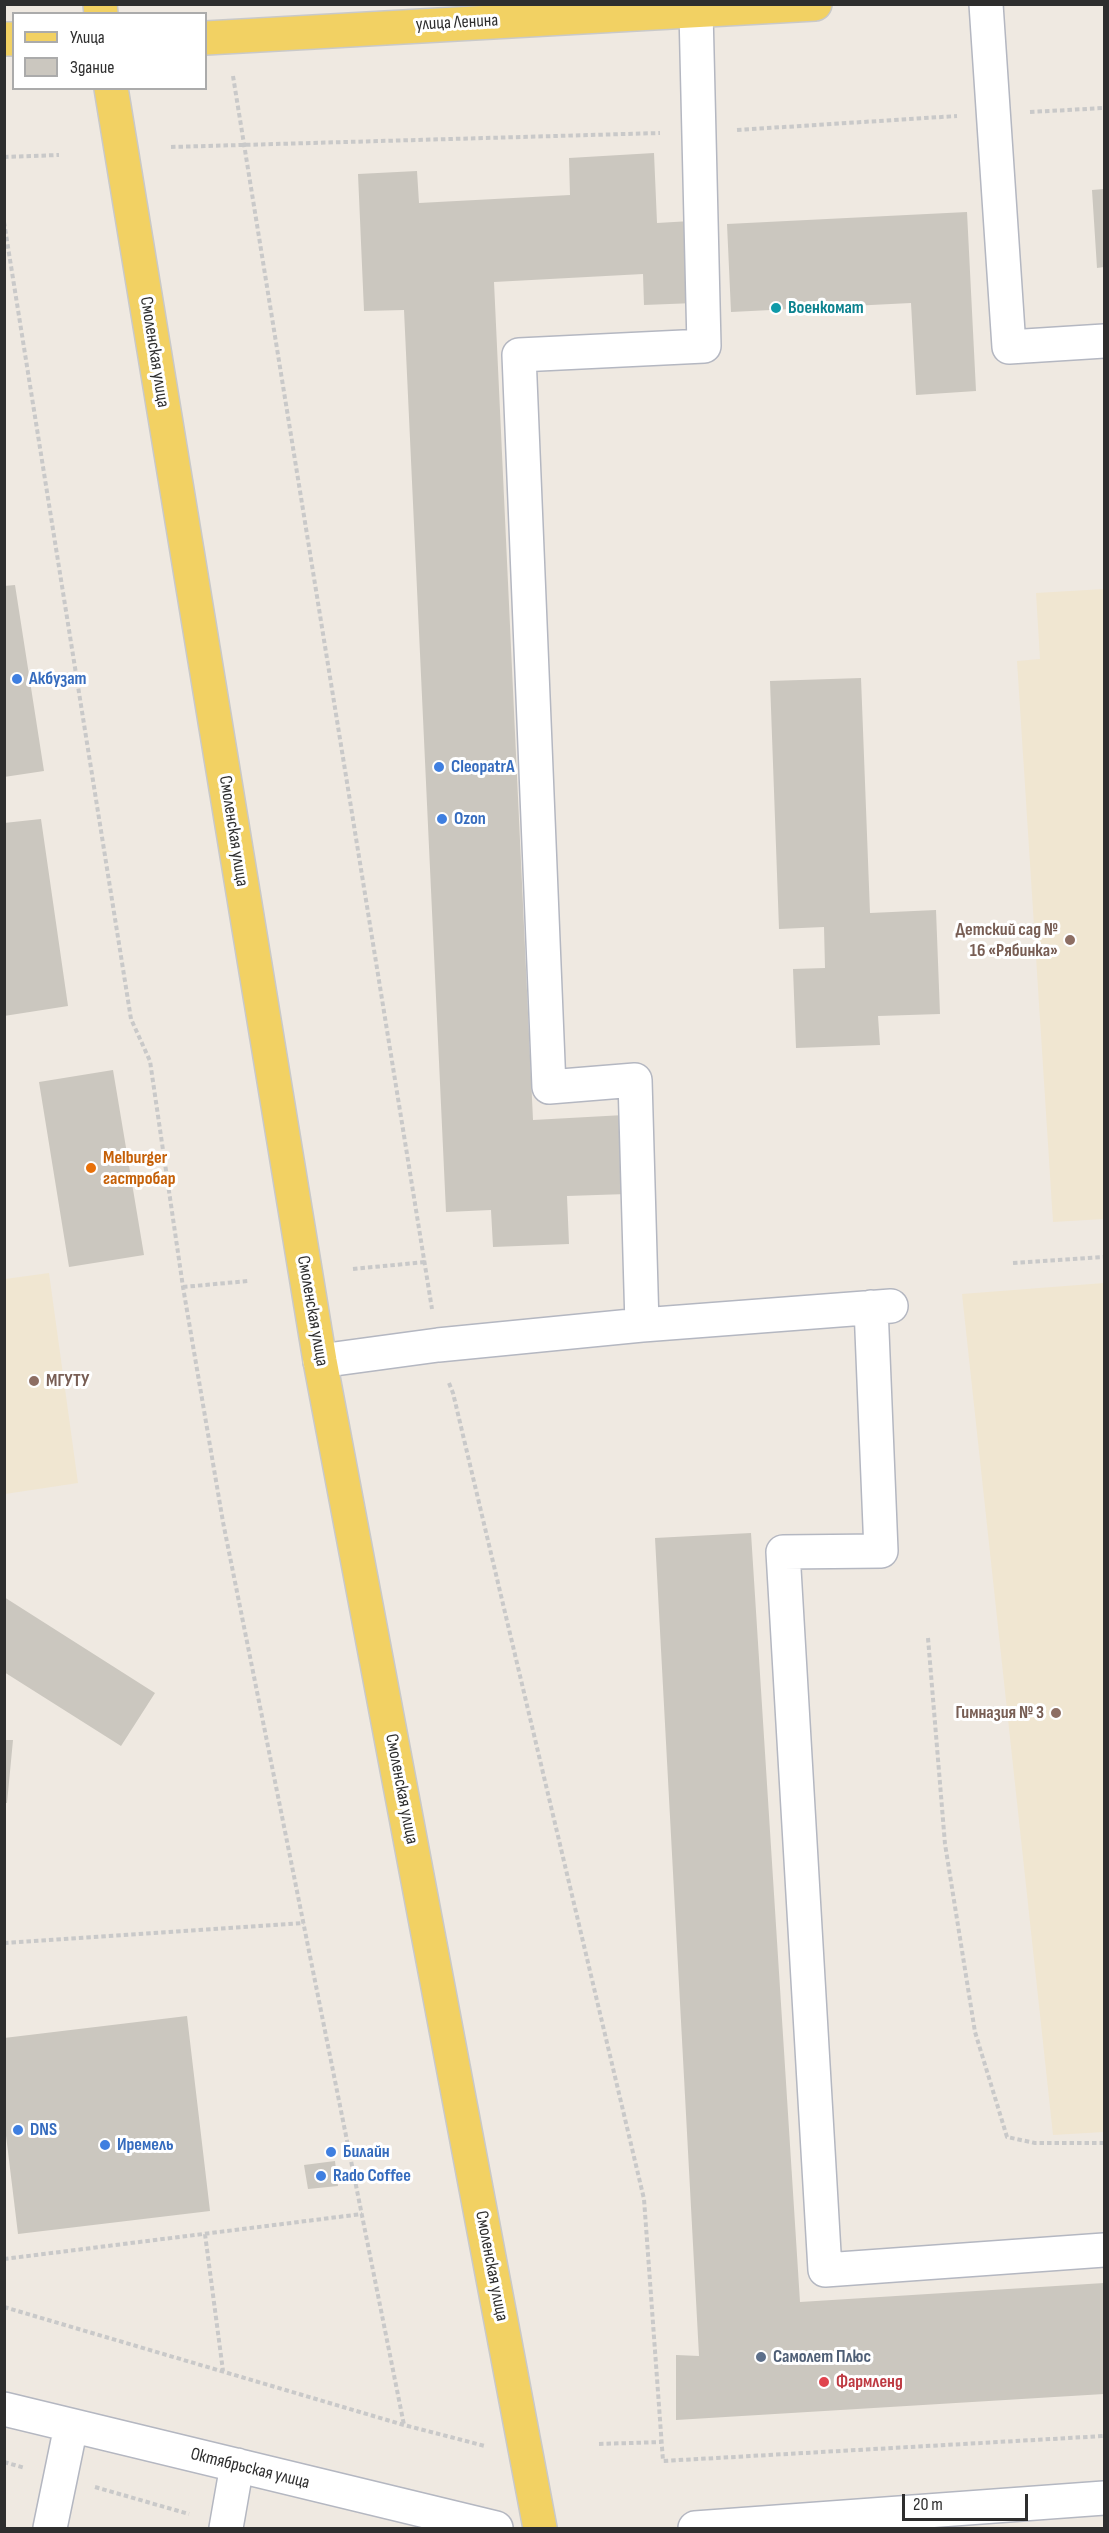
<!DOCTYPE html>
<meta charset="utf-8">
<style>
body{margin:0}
#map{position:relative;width:1109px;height:2533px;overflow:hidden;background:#efe9e1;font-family:"Sofia Sans Condensed",sans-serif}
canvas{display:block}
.frame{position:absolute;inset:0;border:6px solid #2e2e2e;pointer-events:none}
.legend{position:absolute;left:12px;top:12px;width:195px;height:78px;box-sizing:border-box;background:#fff;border:2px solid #ababab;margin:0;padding:8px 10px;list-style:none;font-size:18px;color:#2e2e2e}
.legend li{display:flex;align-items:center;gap:12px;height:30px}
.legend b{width:30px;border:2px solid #ababab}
.scale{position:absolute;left:902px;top:2494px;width:126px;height:27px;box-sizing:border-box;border:3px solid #2e2e2e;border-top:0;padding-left:8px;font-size:18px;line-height:21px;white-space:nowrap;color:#2e2e2e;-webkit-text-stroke:4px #fff;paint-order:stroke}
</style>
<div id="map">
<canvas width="1109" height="2533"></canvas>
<div class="frame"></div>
<ul class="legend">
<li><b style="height:8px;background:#f2d163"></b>Улица</li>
<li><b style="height:16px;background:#cbc7bf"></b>Здание</li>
</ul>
<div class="scale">20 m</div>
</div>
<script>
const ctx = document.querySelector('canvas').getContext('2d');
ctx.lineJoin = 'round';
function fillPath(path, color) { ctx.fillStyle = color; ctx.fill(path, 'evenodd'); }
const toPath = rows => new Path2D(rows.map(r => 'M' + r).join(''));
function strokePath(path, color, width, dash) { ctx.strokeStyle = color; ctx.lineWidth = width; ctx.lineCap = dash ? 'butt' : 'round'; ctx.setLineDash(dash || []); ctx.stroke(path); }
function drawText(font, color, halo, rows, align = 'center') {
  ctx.font = font + ' "Sofia Sans Condensed",sans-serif'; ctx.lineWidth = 6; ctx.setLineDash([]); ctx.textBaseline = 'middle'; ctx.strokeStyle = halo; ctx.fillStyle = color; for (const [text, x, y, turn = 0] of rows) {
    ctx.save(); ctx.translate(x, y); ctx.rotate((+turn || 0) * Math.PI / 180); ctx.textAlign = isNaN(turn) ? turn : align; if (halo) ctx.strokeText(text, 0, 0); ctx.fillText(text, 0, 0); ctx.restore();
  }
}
fillPath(toPath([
 [1104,589,1104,1219,1053,1222,1017,661,1040,659,1036,593],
 [49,1273,78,1483,5,1494,5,1279],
 [1104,1283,1104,2132,1053,2135,962,1294]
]), '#f0e6d1');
fillPath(toPath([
 [654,153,657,223,691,221,695,303,644,305,643,274,494,282,533,1120,624,1115,627,1194,567,1196,569,1244,493,1247,491,1210,446,1212,404,310,364,311,358,174,417,171,419,203,570,195,569,158],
 [1104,189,1104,267,1097,268,1092,190],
 [967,212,976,391,916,395,911,303,731,312,727,224],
 [15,585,44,771,4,777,4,586],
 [861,678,870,913,936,910,940,1014,878,1016,880,1045,796,1048,793,969,825,968,824,927,779,929,770,681],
 [41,819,68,1006,4,1016,4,823],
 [113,1070,144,1255,69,1267,39,1082],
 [751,1533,800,2302,1104,2283,1104,2394,676,2420,676,2355,699,2356,655,1538],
 [4,1597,155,1693,121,1746,4,1672],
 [4,1740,13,1740,7,1803,4,1803],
 [187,2016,210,2211,18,2234,4,2119,4,2038],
 [335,2161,338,2186,308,2189,304,2165]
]), '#cbc7bf');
const minor = toPath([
 [986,4,1009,347,1104,341],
 [871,1307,881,1551,783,1552,825,2270,1104,2250],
 [642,1325,635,1080,549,1087,519,355,704,346,696,11],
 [320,1361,438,1345,642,1325,891,1306],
 [4,2409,496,2528],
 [50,2528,71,2426],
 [226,2528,237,2465],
 [695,2528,1104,2498]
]);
const major = toPath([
 [100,4,101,14],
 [206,38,815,4],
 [4,39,14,39],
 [111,88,320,1361,540,2528]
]);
strokePath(minor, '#b4b7c1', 36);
strokePath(major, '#c9c9c9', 36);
strokePath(toPath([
 [233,76,432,1309],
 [1030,112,1104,108],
 [737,130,957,116],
 [171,147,660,133],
 [4,157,59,155],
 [4,222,131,1019,150,1061,183,1287,223,1522,404,2425],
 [1013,1263,1104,1257],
 [353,1269,425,1262],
 [183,1287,248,1281],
 [449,1383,453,1393,644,2199,663,2461,1104,2436],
 [928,1638,945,1844,975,2032,1007,2137,1035,2143,1104,2143],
 [4,1943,304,1923],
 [205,2234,223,2371],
 [4,2259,362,2214],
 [4,2307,404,2425,485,2446],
 [599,2444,661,2442],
 [4,2462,25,2468],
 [95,2487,189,2514]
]), '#c9c9c9', 4, [4.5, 3]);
strokePath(minor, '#fff', 33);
strokePath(major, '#f2d163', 33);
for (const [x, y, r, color] of [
 [776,308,6,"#0f9aa8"],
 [17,679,6,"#3f7fe0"],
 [439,767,6,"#3f7fe0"],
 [442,819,6,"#3f7fe0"],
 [1070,940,6,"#8d6e63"],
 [91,1168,6,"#e8710a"],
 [34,1381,6,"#8d6e63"],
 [1056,1713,6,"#8d6e63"],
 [18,2130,6,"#3f7fe0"],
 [105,2145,6,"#3f7fe0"],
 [331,2152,6,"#3f7fe0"],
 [321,2176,6,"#3f7fe0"],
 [761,2357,6,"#5c6f8a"],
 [824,2382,6,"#e0444e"]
]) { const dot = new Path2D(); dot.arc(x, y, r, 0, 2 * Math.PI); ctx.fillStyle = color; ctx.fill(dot); strokePath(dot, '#fff', 2); }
drawText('18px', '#2e2e2e', '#fff', [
 ["улица Ленина",457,23,-3],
 ["Смоленская улица",154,352,81],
 ["Смоленская улица",233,831,81],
 ["Смоленская улица",312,1311,80],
 ["Смоленская улица",401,1789,79],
 ["Смоленская улица",491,2266,79],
 ["Октябрьская улица",250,2469,14]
]);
drawText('bold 18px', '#0d838f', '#fff', [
 ["Военкомат",788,308]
], 'left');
drawText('bold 18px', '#366cbe', '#fff', [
 ["Акбузат",29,679],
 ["CleopatrA",451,767],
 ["Ozon",454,819],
 ["DNS",30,2130],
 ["Иремель",117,2145],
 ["Билайн",343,2152],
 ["Rado Coffee",333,2176]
], 'left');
drawText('bold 18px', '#785e54', '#fff', [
 ["Детский сад №",1058,930],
 ["16 «Рябинка»",1058,951],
 ["МГУТУ",46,1381,"left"],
 ["Гимназия № 3",1044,1713]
], 'right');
drawText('bold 18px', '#c56008', '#fff', [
 ["Melburger",103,1158],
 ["гастробар",103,1179]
], 'left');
drawText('bold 18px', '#4e5e75', '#fff', [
 ["Самолет Плюс",773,2357]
], 'left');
drawText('bold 18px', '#be3a42', '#fff', [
 ["Фармленд",836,2382]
], 'left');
</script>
